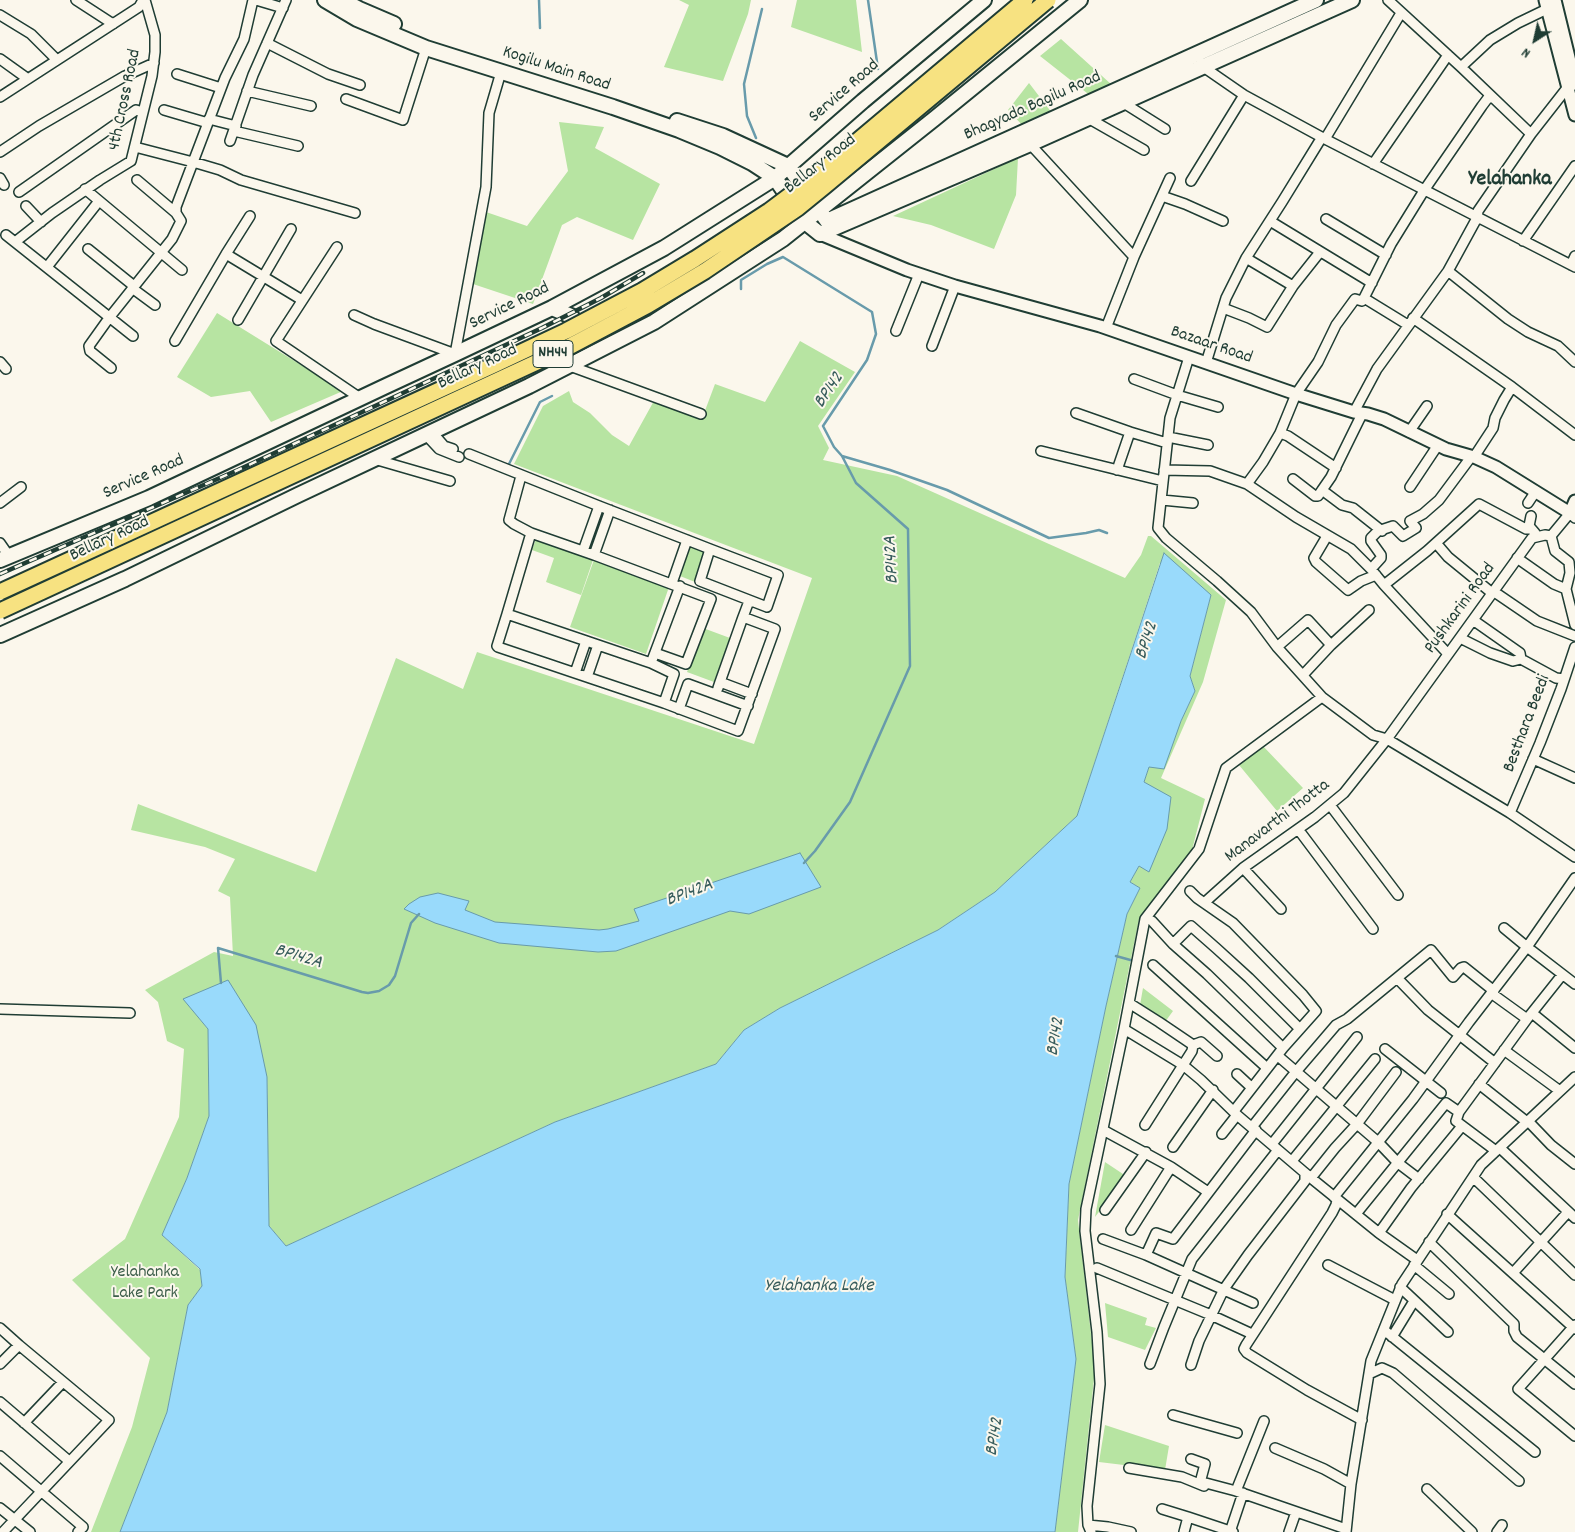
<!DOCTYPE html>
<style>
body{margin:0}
#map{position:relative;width:1575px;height:1532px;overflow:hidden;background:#fbf7ec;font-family:Dekko,sans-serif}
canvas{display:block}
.north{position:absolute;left:1510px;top:15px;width:50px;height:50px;-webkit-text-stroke:4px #fbf7ec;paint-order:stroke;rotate:215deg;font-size:14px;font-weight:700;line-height:20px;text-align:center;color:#1f3d34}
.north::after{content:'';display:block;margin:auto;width:18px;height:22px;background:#1f3d34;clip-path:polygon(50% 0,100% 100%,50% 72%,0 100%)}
</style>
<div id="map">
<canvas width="1575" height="1532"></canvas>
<div class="north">N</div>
</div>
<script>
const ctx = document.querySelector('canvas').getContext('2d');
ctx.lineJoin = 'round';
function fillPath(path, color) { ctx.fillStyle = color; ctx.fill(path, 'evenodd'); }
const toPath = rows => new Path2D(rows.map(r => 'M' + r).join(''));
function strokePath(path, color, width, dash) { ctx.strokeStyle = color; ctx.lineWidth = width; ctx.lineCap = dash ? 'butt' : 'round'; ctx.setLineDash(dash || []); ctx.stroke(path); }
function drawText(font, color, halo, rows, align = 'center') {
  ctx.font = font + ' Dekko,sans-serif'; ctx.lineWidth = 4; ctx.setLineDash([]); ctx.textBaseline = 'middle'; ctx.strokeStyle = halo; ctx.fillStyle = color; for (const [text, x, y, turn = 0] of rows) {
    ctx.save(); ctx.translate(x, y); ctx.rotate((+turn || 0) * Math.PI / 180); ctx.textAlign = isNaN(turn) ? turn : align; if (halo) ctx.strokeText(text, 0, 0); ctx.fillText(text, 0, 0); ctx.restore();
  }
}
fillPath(toPath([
 [679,0,751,0,748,14,723,81,664,67,689,5],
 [797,0,856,0,862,52,791,27],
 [1061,39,1112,85,1092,97,1040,56],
 [1029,83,1052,113,1024,127,1008,110],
 [559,122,604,127,595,148,660,184,633,240,577,217,562,225,533,304,473,284,486,212,527,226,568,171],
 [1018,158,1016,195,994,249,931,225,893,216],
 [217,313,343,391,271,422,250,391,211,397,177,377],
 [800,341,855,372,818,426,829,448,823,460,897,476,1125,578,1141,555,1148,536,1151,536,1226,600,1203,682,1161,778,1205,799,1192,850,1139,919,1078,1220,1095,1369,1078,1532,1055,1532,1076,1359,1065,1277,1069,1184,1106,1006,1127,914,1140,888,1130,882,1139,866,1149,871,1144,782,1149,767,1181,721,1195,691,1190,676,1211,595,1160,563,1077,816,995,892,938,930,780,1008,744,1030,716,1064,555,1122,286,1246,269,1226,267,1077,184,999,208,1029,209,1116,187,1178,162,1235,200,1270,202,1286,188,1305,167,1412,120,1532,91,1532,132,1427,150,1358,72,1280,125,1239,179,1117,184,1049,167,1041,158,1002,145,990,214,952,233,956,230,897,218,891,235,859,205,847,131,830,138,804,316,872,396,658,463,689,477,652,754,744,812,578,514,464,543,406,569,391,573,402,590,413,612,435,629,446,655,399,703,416,715,384,765,402],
 [536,539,593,560,581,595,546,582,554,558,532,550],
 [690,545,705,550,695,582,680,576],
 [595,557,670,584,646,654,570,627],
 [703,628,730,638,714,682,687,672],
 [1262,745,1303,788,1277,811,1239,765],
 [1143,988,1173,1011,1165,1022,1140,1005],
 [1105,1162,1126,1176,1095,1217],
 [1105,1303,1147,1318,1145,1325,1156,1328,1145,1350,1108,1337],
 [1105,1425,1169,1446,1165,1470,1099,1462]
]), '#b7e4a2');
const water = toPath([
 [1164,553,1211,595,1190,676,1195,691,1181,721,1164,769,1149,767,1144,782,1171,797,1167,829,1149,872,1139,866,1130,882,1140,888,1127,914,1106,1006,1069,1184,1065,1277,1076,1359,1055,1532,120,1532,167,1412,188,1305,202,1286,200,1269,162,1235,187,1178,209,1116,208,1029,183,999,228,980,256,1025,267,1077,269,1226,286,1246,555,1122,716,1064,744,1030,780,1008,938,930,995,892,1077,816,1164,553],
 [800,853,821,887,749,914,730,911,616,951,598,952,499,943,435,923,404,909,409,904,420,897,438,893,469,901,465,910,495,922,599,930,608,929,639,921,634,909,800,853]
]);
fillPath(water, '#99dafb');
strokePath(water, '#689bab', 1);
strokePath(toPath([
 [539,0,540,28],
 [868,0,878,69],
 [756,138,747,116,744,84,762,9],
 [741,289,741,280,767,264,783,257,872,312,876,334,867,360,823,426,834,447,842,456,890,470,947,490,1049,538,1086,533,1099,530,1107,533],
 [509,464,540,402,552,396],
 [804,863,815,851,850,802,910,666,908,529,856,483,842,456],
 [1116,956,1134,961],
 [221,983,218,948,362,992,368,993,379,991,389,985,395,976,411,923,419,914]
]), '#689bab', 2.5);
const minor = toPath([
 [76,0,113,24],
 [256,0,283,8],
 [1388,0,1461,67,1531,134],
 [0,15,31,34,57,60],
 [267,43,328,74,360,85],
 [0,59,28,79],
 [1201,63,1202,66,1244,95,1325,139,1575,267],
 [1461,67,1490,40,1518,23,1547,9],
 [177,74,221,88],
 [247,91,311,106],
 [0,97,139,7,143,0],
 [346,99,403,120,426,48],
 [1122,102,1165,129],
 [164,110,208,123],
 [1088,118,1144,150],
 [209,119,236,126],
 [234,131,298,146],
 [1325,139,1401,13],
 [230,141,253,75,286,0],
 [1030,144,1134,257,1106,328],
 [135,147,193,162,220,170,241,180,355,213],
 [0,152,39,126,125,76,154,63],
 [1373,164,1448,55],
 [0,178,4,185],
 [137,180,176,213],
 [1191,181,1244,95],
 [85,189,182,270],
 [19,192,136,110,143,112],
 [1162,196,1185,204,1223,221],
 [26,206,41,222],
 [1326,219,1386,255],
 [1270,221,1372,283],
 [6,235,133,336],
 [1523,241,1575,166],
 [15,242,52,213,100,180,131,161,152,76,155,52,155,35,145,0],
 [337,247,276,341,360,398],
 [88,249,134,286],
 [226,254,250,216],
 [1134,257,1170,178],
 [1246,258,1293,286,1320,252],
 [1571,265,1575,256],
 [47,267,99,201],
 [1448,271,1508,319,1528,332,1558,346,1575,362],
 [132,288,155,305],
 [1364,298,1408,325],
 [1223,308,1249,318,1267,327,1293,286],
 [354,315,374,324,455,354,486,187,489,113,501,72],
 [1413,318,1512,387],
 [238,320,291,229],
 [896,331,919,274],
 [175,341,226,254,302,300],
 [932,346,955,286],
 [1189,357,1170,418,1158,528,1166,538,1217,581,1251,612,1277,647,1322,697,1373,735,1387,739,1510,813,1575,857],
 [0,362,6,369],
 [1206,363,1226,298,1246,258,1282,202,1322,137],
 [570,366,701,414],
 [111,368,90,351,89,346,109,318,172,239,181,221,176,213,176,207,225,78,244,39,253,0],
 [1134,379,1177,395,1218,407],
 [1354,412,1377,369,1448,271,1477,218,1478,211,1531,134,1567,88,1572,86],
 [1076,413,1130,432],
 [1362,414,1331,477,1322,490,1342,505,1353,508,1382,531],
 [432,432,444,446,453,449],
 [1409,432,1427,406],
 [1280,433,1288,436,1336,468],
 [426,435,439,449,459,457],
 [1168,437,1208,445],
 [1041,451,1163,481],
 [469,454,599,506,687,540,710,549,778,575,767,607,700,581,710,549],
 [1474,457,1493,428,1495,418,1504,400,1512,387,1575,435],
 [374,459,450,481],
 [1117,470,1130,432,1167,443],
 [1164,470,1210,471,1247,484,1296,517,1351,549,1371,569],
 [1293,479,1315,496,1318,496,1322,490],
 [1247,484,1263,462,1280,433,1296,394,1318,362,1336,325,1355,299,1362,301,1364,298,1391,244,1425,189,1482,106,1488,98,1492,98],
 [1410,487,1438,445],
 [1162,500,1193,503],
 [0,503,21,487],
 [1528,503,1536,491],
 [610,510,594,555,711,599,686,664,655,653],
 [1531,516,1529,526,1535,533],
 [531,533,594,555],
 [1327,536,1314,558,1316,562,1348,590,1361,581,1376,575],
 [1551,536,1555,551,1569,562,1570,573,1566,589,1575,625],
 [0,543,9,556],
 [1436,543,1448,557,1492,593],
 [583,551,599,506],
 [1517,558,1554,584,1566,589],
 [672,583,687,540],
 [1384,585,1371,569,1381,558,1381,555,1371,541,1371,538,1378,531,1393,526,1403,536,1416,528,1410,521,1423,514,1439,500,1471,457],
 [680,586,651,663,507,614,497,646,498,647,664,703,738,731,775,629,743,617,749,601],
 [1493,591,1537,621,1575,636],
 [507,614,531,533,514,524,509,520,521,476],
 [1473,620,1520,653,1521,659],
 [1460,638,1490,653,1513,661,1521,659,1556,678,1564,679],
 [1277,647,1308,620,1331,645],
 [1448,654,1384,585,1427,551,1479,504,1526,529,1531,529],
 [651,663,674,674,664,703],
 [575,673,586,641],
 [1303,675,1331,645,1369,610],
 [587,677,598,645],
 [720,682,743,617],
 [718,688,720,682,752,694],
 [679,709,688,684,748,706],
 [1533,759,1575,778],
 [1330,805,1398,895],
 [1510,813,1540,743,1561,689,1575,647],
 [1298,829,1373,929],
 [1243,868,1281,909],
 [1575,878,1527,947,1575,984],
 [1190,891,1197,898,1233,923,1303,995,1316,1011,1283,1048,1234,1111],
 [1204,903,1243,868,1315,817,1344,793,1387,739,1532,538,1545,535,1551,536,1570,513,1575,518],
 [1152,921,1173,944,1207,974,1283,1048],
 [1173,944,1191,926,1216,948,1249,978,1300,1029],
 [1153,965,1267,1068],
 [1397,978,1428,1010,1495,1063],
 [1491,993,1527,1019],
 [1129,1003,1159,1022,1193,1045],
 [0,1009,130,1013],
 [1532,1013,1575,1048],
 [1124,1029,1183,1065,1201,1080,1237,1115,1311,1178,1379,1233,1417,1260],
 [1385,1049,1441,1093],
 [1504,1050,1560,1091],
 [1278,1056,1378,1142,1398,1163,1419,1179],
 [1237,1074,1251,1087],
 [1479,1084,1527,1122],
 [1459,1112,1527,1019,1562,975],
 [1528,1121,1551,1145,1575,1164],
 [1145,1125,1192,1051,1193,1045,1201,1042,1217,1056],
 [1252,1127,1294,1074,1336,1025,1347,1019,1431,950,1453,977,1461,968,1464,967,1494,991],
 [1103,1130,1171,1167,1208,1192],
 [1222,1134,1237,1115],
 [1272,1144,1357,1037],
 [1173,1147,1213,1090],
 [1500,1148,1575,1218],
 [1292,1161,1375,1059],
 [1473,1177,1575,1275],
 [1311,1178,1335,1148,1357,1124,1396,1072],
 [1334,1197,1413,1099,1469,1022,1527,947,1504,928],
 [1337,1200,1336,1205,1332,1213,1246,1345,1244,1349,1247,1353,1307,1390,1362,1420],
 [1105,1210,1146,1152],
 [1356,1214,1446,1103,1459,1112,1456,1121,1496,1151],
 [1447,1214,1575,1329],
 [1131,1230,1171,1167],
 [1379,1233,1411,1188,1462,1126],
 [1103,1239,1146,1255,1253,1303],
 [1429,1242,1514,1324,1514,1331,1517,1337,1575,1384],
 [1146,1255,1156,1233,1173,1239,1256,1130],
 [1328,1265,1395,1300],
 [1414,1265,1449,1294],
 [1097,1268,1211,1315,1252,1334],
 [1513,1273,1568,1212],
 [1400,1287,1448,1332],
 [1575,1325,1518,1389,1575,1436],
 [0,1328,19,1345],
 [1384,1330,1535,1452],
 [1392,1337,1414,1301],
 [0,1364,19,1345,109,1420,3,1532],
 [1150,1364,1164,1327,1192,1259,1278,1150],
 [1191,1365,1199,1341,1224,1289,1248,1255,1305,1181,1305,1173],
 [1369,1374,1382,1368,1393,1373,1519,1481],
 [0,1402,69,1461],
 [1173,1415,1237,1433],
 [24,1423,63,1382],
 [1275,1448,1324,1469,1351,1484],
 [0,1456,83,1527,78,1532],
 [1191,1459,1205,1464,1201,1479,1202,1482,1236,1491,1346,1529],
 [1129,1468,1182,1477,1204,1486],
 [1427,1489,1472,1532],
 [1236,1491,1264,1421],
 [0,1508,30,1532],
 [1162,1509,1188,1517],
 [1088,1525,1108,1527,1131,1532],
 [1091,1532,1088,1525,1087,1506,1100,1384,1097,1332,1085,1231,1086,1209,1124,1029,1145,919,1199,849,1226,768,1322,697],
 [1184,1532,1188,1517,1233,1532],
 [1230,1532,1243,1493],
 [1289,1532,1296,1512],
 [1346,1532,1351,1484,1371,1361,1402,1284,1481,1165,1575,1077],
 [1497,1532,1502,1525]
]);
const tertiary = toPath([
 [1545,0,1575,115],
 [1555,0,1575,82],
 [820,234,907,270,955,286,1100,326,1296,394,1354,412,1368,414,1384,419,1446,449,1474,457,1496,467,1570,513,1575,501]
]);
const secondary = toPath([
 [325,0,357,19,426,48,613,107,679,130,720,147,752,163,775,178,805,222,820,234,1030,144,1352,0],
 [346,2,359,9,394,24],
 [677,121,723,136,788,166,827,221,1316,0],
 [552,308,571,316,575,321,582,334],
 [0,560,149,498,384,387,455,354,552,308,664,248,775,178,863,101,984,0],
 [0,635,125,579,298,495,529,386,654,322,783,239,934,119,1080,0]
]);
strokePath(minor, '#1f3d34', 12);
strokePath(tertiary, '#1f3d34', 15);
strokePath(secondary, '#1f3d34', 18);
strokePath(minor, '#fbf7ec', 9);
strokePath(tertiary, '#fbf7ec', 11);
strokePath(secondary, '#fbf7ec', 14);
const rail = toPath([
 [0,574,238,470,542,328,601,298,643,273]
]);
strokePath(rail, '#1f3d34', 4.5);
strokePath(rail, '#fbf7ec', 2.5, [8]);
const trunkBridge = toPath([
 [0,592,496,364,566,331,642,291,695,259,769,211,817,175,1025,0],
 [0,611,563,350,648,305,705,271,798,208,825,186,1048,0]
]);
strokePath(trunkBridge, '#1f3d34', 19, []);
strokePath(trunkBridge, '#f7e281', 15);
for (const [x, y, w] of [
 [553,354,40]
]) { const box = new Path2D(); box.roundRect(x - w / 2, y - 13.5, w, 27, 4); ctx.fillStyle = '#fbf7ec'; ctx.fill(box); strokePath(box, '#1f3d34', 1); }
drawText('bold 16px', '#1f3d34', null, [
 ["NH44",553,354]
]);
drawText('18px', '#1f3d34', '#fbf7ec', [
 ["Kogilu Main Road",556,70,18],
 ["Service Road",845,92,-41],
 ["4th Cross Road",126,100,-78],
 ["Bhagyada Bagilu Road",1033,107,-24],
 ["Bellary Road",821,165,-38],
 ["Service Road",510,307,-26],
 ["Bazaar Road",1211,346,19],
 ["Bellary Road",478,368,-25],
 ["Service Road",144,478,-24],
 ["Bellary Road",110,540,-25],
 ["Pushkarini Road",1461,609,-54],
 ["Besthara Beedi",1528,724,-69],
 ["Manavarthi Thotta",1278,822,-37]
]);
drawText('18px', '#3d5e4a', '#fbf7ec', [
 ["Yelahanka",145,1274],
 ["Lake Park",145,1295]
]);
drawText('italic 19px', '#375c5c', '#fbf7ec', [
 ["BP142",830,391,-56],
 ["BP142A",893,560,-93],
 ["BP142",1148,641,-72],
 ["BP142A",690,894,-21],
 ["BP142A",298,958,17],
 ["BP142",1057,1037,-81],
 ["Yelahanka Lake",819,1287],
 ["BP142",996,1437,-81]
]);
drawText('bold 22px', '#1f3d34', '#fbf7ec', [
 ["Yelahanka",1510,181]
]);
</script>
